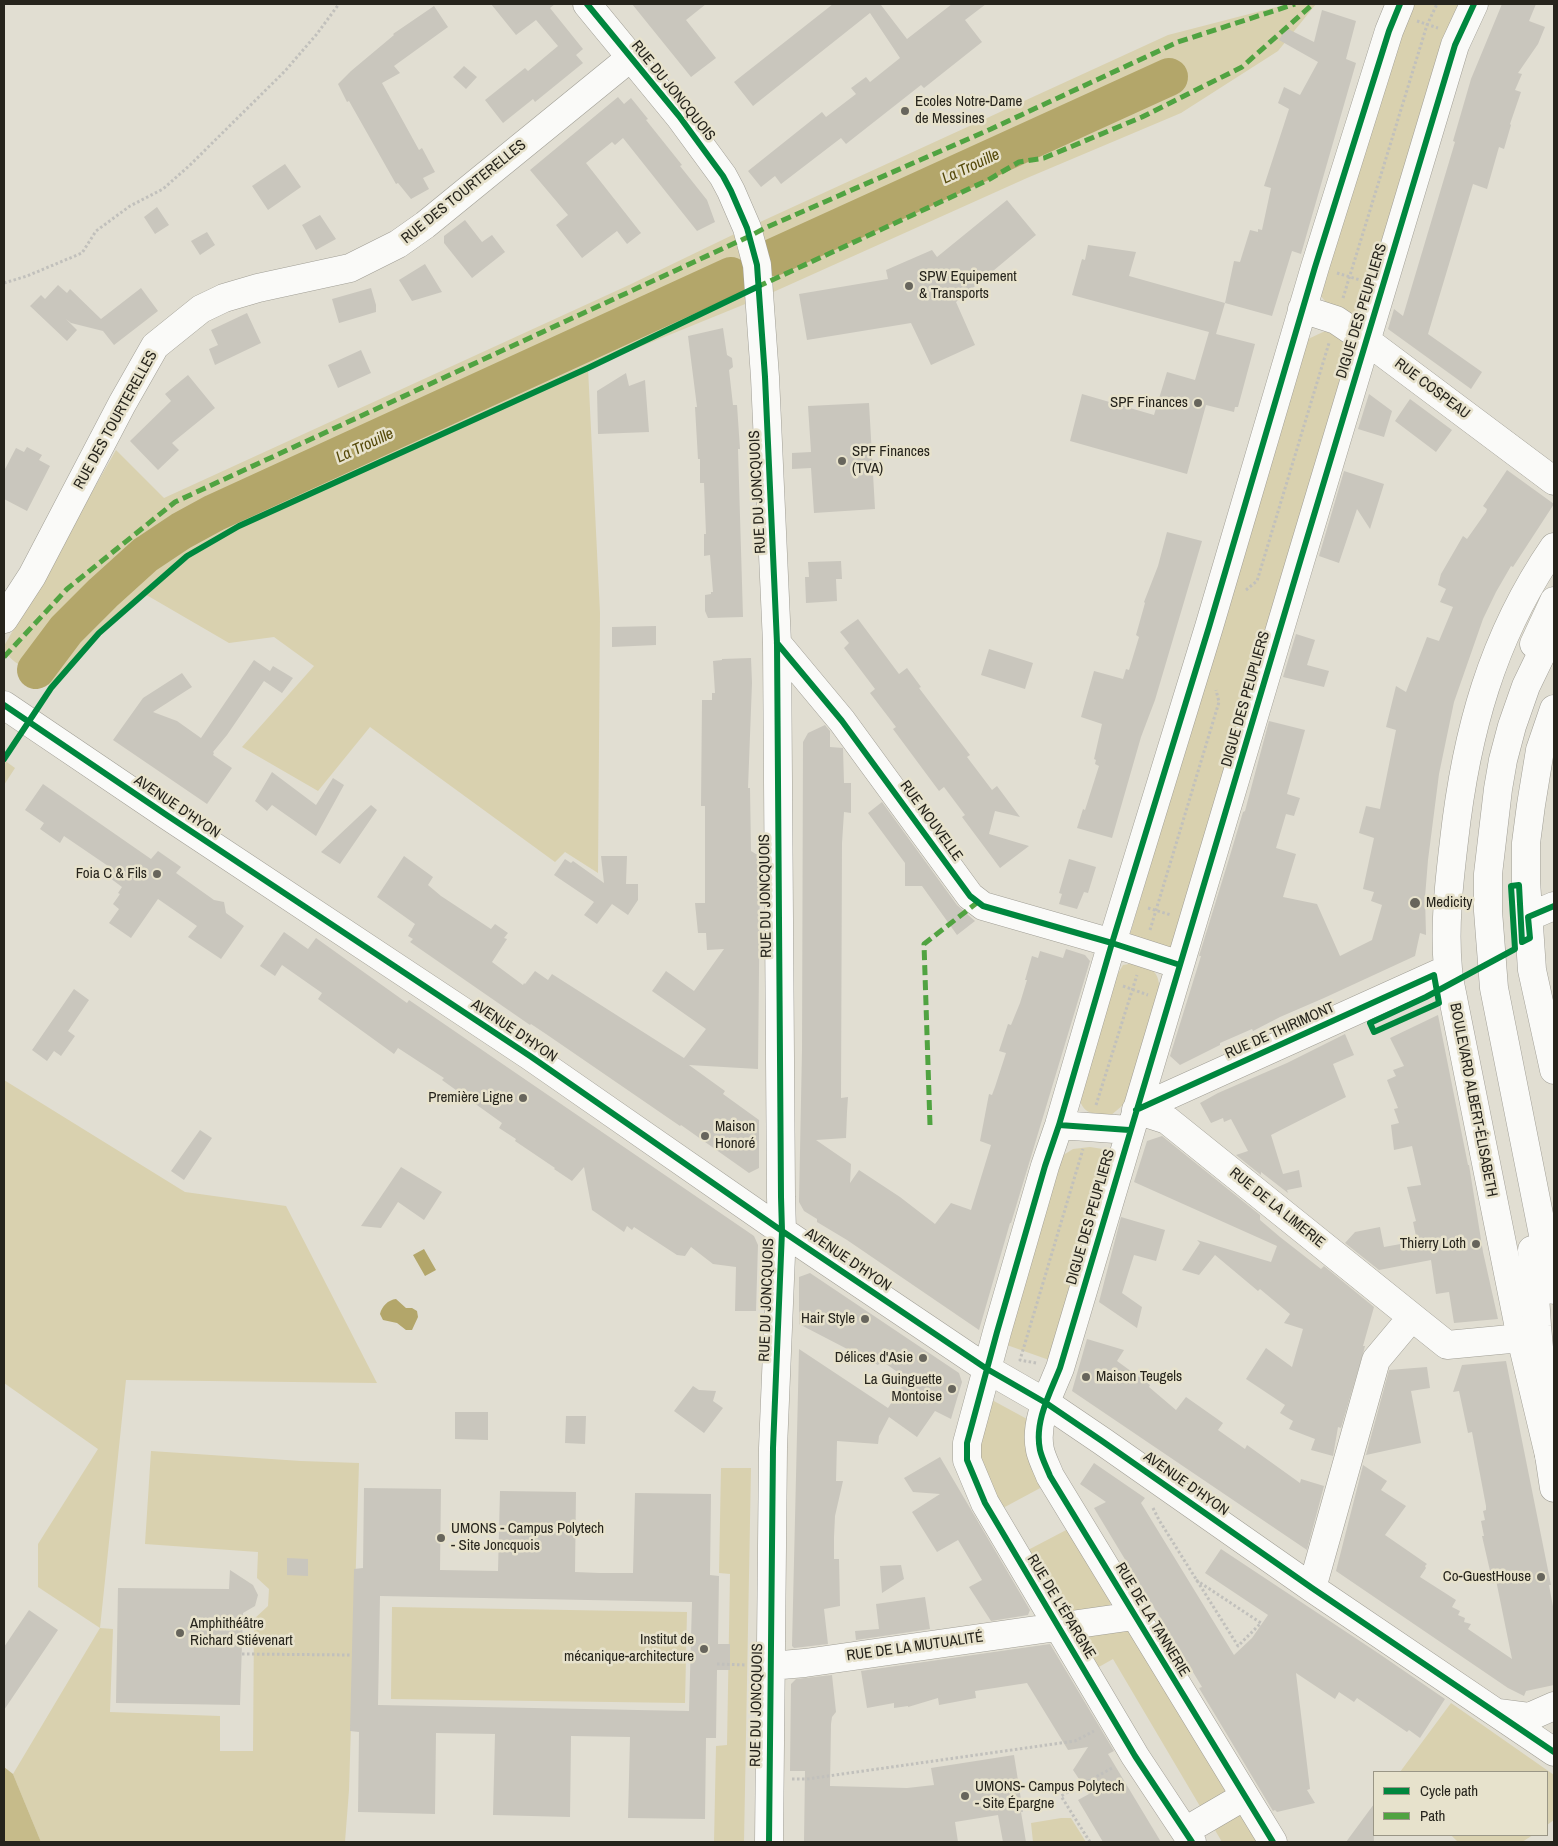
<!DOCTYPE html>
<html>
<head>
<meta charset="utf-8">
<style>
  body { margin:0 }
  #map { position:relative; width:1558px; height:1846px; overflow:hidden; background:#e1ded2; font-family:"Archivo Narrow",sans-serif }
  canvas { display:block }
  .frame { position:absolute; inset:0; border:5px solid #26241c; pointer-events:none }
  .legend { position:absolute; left:1373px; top:1771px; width:175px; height:65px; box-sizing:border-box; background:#e7e2cc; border:1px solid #9a9686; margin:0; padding:6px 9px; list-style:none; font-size:15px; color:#26241c }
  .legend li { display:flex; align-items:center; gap:10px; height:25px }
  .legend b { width:25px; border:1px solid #9a9686 }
</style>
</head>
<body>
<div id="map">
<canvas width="1558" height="1846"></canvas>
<div class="frame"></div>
<ul class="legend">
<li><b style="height:6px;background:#00873e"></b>Cycle path</li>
<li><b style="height:6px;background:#50a341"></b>Path</li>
</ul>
</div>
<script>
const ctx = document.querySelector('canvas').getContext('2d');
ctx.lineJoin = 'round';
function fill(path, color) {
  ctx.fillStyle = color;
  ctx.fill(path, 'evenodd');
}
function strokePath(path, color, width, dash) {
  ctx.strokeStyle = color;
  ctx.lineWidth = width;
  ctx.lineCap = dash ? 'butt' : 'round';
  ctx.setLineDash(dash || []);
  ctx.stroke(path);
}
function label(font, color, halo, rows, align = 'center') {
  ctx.font = font + ' "Archivo Narrow",sans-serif';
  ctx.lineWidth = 5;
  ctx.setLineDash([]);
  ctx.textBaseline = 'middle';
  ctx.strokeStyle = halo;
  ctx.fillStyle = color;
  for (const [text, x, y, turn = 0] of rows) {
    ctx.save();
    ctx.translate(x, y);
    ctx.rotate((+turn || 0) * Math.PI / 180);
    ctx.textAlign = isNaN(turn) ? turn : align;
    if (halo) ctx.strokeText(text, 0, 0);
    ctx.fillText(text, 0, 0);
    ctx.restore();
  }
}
fill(new Path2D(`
  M1288,4h28l-38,47 -97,62 -154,65 -267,120 -172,70 12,245 -2,260 -33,-21 -10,10 -185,-135 -52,64 -76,-44 72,-81 -40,-29 -45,6 -86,-50 -44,40 -48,55c-4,-4 -7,-9 -12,-12 -11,-7 -33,-15 -35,-30l112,-196 48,48 465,-213 118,-57 421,-193z
  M1409,4h55l-98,309 -12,7 -23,-11 -14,-18z
  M1333,329l14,17 1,15 -175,585 -11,5 -24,-9 -8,-8 176,-594 17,-8z
  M4,760l11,8 -11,17z
  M1141,962c17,10 18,14 19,34l-31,104 -19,16c-18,-3 -27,-1 -32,-21l35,-113 10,-17z
  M4,1080l181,112 101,14 91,177 -251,-3 -26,248 13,1 -3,83 110,4v35h33l1,-132 14,-13 1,-17 -12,-11 1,-26 -113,-8 6,-93 150,10 58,2 -10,327 -4,52h-304l-28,-68 87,-146 -62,-41v-43l60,-95 -94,-66z
  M1090,1147l13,2 9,15 -60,197 -48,-17 53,-185 16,-10z
  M992,1400l35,19v20l17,47 -41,22c-5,-9 -12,-18 -17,-27 -13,-26 -2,-55 6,-81z
  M721,1468h30l-7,374h-30l2,-96 11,-1 3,-171 -11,-1z
  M1070,1528l41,74 -1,4 -37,8 -10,-4 -35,-60z
  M392,1607l295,5 -2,91 -294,-4z
  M1127,1628l103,163 -29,17 -88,-149 -16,9 -13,-27v-6z
  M1451,1703l103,72v45l-7,5v-53h-147z
  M1243,1806l21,36h-42l-10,-17z
  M1061,1818h10l15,24h-53l-2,-19z
  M1451,1835h82l-11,7h-64z`), '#d9d1af');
fill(new Path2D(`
  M4,1767l9,7 28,68h-37z`), '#c6bb8a');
fill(new Path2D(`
  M424,1249l12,21 -11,6 -12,-21z
  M396,1299l10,9h6l5,3 1,6 -6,13h-6l-9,-7 -14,-3 -3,-6c2,-8 8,-14 16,-15z`), '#b3a66a');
strokePath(new Path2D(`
  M774,257l395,-180
  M36,670l30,-40 37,-37 42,-38 36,-24 33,-18 517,-237`), '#b3a66a', 38);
fill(new Path2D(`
  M491,4h64l-5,4 33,41 -7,6 7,8 -48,39 -2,-3 -30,24 -18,-23 40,-32 3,3 30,-25 -22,-26 -20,15z
  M632,4h74l-20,16 30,38 -25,19z
  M833,4h49l-1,1 26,34 45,-35h34l-21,16 17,22 -58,46 -3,-3 -75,59 -5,-6 -60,46 -6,-8 -14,11 -13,-16 74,-59 4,5 30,-23 -5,-6 15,-11 4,5 30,-24 -30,-45 -117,93 -19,-24z
  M1502,4h34l-7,17 16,6 -7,17 -20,29 4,1 -7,16 6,2 -11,32 1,1 -7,24 -5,-2 -12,42 -14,-5 -45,150 54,38 -11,17 -83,-60 6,-20 9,7 52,-174 -2,-1 18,-62z
  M434,6l14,21 -54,39 6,7 -18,10 37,67 3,-2 13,24 -12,6 6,11 -18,10 -13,-16 -2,1 -47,-83 -2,1 -9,-18 13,-13 43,-36 -1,-1z
  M1322,10l34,11 -10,38 10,4 -55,191 -9,-3 -20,65 -47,-13 9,-42 6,1 10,-32 8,2v-3l4,1 9,-42 -7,-2 25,-77 -11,-6 6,-16 16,8 18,-33 -39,-22 7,-12 28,14z
  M464,66l13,11 -11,12 -13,-12z
  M618,97l6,7 7,-6 17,21 -2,1 36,45 -2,1 27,34 8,22 -18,9 -74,-93 -8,7 -3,-3 -26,21 55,70 -14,11 -10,-13 -35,27 -26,-33 12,-10 -38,-45z
  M285,164l16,23 -33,23 -16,-24z
  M1007,200l29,35 -80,67 19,43 -44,20 -20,-42 -104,17 -8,-46 89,-15 -2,-9 46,-20 5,7z
  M157,207l12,18 -14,9 -11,-17z
  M320,215l16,24 -20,11 -14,-25z
  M465,220l17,22 10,-7 13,17 -33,26 -28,-35v-7z
  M207,232l8,13 -15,10 -9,-14z
  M1088,245l48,7 -7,24 96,27 -9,31 39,10 -17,63h-3l-1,5 -28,-7 -19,69 -117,-33 12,-47 72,21 13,-43 28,8 14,-48 -137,-37 10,-36 3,1z
  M425,264l17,28 -30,9 -13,-21z
  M58,285l9,8 3,-4 31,30 40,-31 17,23 -44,34 -11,-14 -32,-8 -5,-4 11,11 -10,11 -37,-35 11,-11 4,4z
  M371,288l5,17v7l-37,11 -7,-24z
  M247,313l14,30 -46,22 -6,-16 9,-4 -7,-15z
  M723,328l4,27 5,3 1,9 -4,3 4,35h4l3,44h-2l5,168 -35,1 -3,-7v-16l6,-1v-2h2l-3,-37 -6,1v-22h2l-2,-51h-4v-24h-2l-3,-52h2l-9,-71z
  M361,350l10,23 -33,15 -10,-23z
  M626,373l3,13 16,-6 4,52 -51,2 -1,-43z
  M188,375l27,33 -43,35 7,7 -21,20 -28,-29 41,-40 -6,-7z
  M1369,394l23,17 -8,26 -26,-8z
  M1410,399l42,31 -16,22 -41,-31z
  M869,403l6,106 -61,4 -3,-45 -19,1v-16l19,-1 -3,-46z
  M27,447l15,8 -3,5 11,6 -23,45 -23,-12v-28l12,-23 8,4z
  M1507,470l47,34 -41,63 -2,-1 -15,26 -13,27 -29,83 -15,72 -11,86 -3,37 1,38 -6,-2 -5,23 -91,42 -44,19 -27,14 -1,-2 -32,14v2l-40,20 -10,-9 31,-100h-2l29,-94 15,-50 2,-1 24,-90 36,9 -18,64 13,4 -6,18 -8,-2 -10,34 20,6 -13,43 34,7 23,52 32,-16 10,-35 -11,-4 3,-9 -11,-3 11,-51 -15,-5 7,-27 14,3 16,-79 -10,-3 10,-41 10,6 21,-55 12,4 14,-34 -13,-5 6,-13 -8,-4 3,-11 22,-38 4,3 19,-27 1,-3 -4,-3z
  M1344,471l40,13 -14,45 -13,-20 -18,54 -20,-7z
  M1167,532l35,9 -47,159 -14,37 -29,101 -35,-10 6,-19 2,1 14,-44 -4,-2 1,-4 -2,-1 8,-35 -21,-7 13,-46 29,8 3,-10 3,1 10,-33 -3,-2 9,-32 -1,-1 14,-36z
  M841,561l1,18h-6l1,22 -31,2 -1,-26h4l-1,-15z
  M858,619l41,55 8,-6 14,19 -2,1 51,67 -3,2 25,33 5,-4 23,31 -25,-6 -6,23 40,12 -29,22 -38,-51 3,-2 -21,-28 -5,4 -46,-62 3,-2 -26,-34 5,-4 -31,-41 5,-5 -9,-11z
  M656,626v19l-44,2v-20z
  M1296,634l19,6 -8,25 22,6 -5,16 -41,-10z
  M989,649l44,14 -8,26 -44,-14z
  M751,658l1,25 -4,105h2l1,63 8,5 1,13 -2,200 -69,-4 36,26 -2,3 36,26v48l-10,5 -68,-48 -1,1 -134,-92 -15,-10 -1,1 -120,-83 3,-3 -5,-3 7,-12 -38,-27 27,-41 29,21 -5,8 13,11 50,33 4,-5 13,9 -4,5 3,1 -15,23 31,23 1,-2 1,1 10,-13 13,9 4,-6 132,84 22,-29 -54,-38 14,-20 28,20 30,-42 -17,1 -1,-17h-8l-3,-30h10v-97h-4l1,-106h10v-7h3l-2,-32 9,-1v-1z
  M254,660l16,11 3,-5 20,12 -11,15 -18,-12 -37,54 -14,17 1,1 -1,2 19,13 -25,36 -94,-64 30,-42 39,-25 10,14 -39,25 24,9 24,17z
  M825,725l5,6v16l13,1 1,35h7v30l-7,-1 -2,31 -1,255 7,-1 -1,15 -1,26 -30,2 35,24 -1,19 9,-13 41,27 35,27 16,-21 20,7 20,-65 -11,-4 9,-47 3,1 3,-8 11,-34 -7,-2 9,-27 3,1 9,-22 7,-23h-2l7,-24 6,2 2,-7 23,7 3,-9 19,6 5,6 -79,262h-1l-31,107 -132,-90 -30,-18v-3l-13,-8 -5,-9 3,-152 1,-308 5,-9z
  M272,772l44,33 17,-27 11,7 -28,51 -44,-31 -5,6 -12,-10z
  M43,784l108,75 7,-8 23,16 -5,6 38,27 10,2 2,11 18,13 -23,33 -33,-22 9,-11 -39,-27 -27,39 -22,-15 10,-14 -6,-5 7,-10 -2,-1 4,-6 -16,-12 5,-7 -47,-32 -4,7 -20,-14 4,-6 -19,-13z
  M882,802l75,103 18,16 -18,14 -35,-49h-17v-23l-37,-50z
  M371,805l6,5 -37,54 -19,-12z
  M601,856h26l-1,28h12v16l-10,15 -16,-11 -15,20 -13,-9 10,-13 -40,-27 11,-16 6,4 2,-2 31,22z
  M1069,859l27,8 -8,26 -4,-1 -7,17 -18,-5 3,-10 -3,-1z
  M284,932l24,17 8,-11 91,65 2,-3 22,15 323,221 4,9 -2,66h-21l1,-44 -23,-3 -22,-17 -6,9 -8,-1 -43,-28 -2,3 -5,-4 -3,6 -32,-22 -8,-43 -12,14 -18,-12 1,-1 -40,-27 1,-2 -17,-11 3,-5 -60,-43 2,-2 -46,-30 -4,6 -76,-55 4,-6 -40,-28 -7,11 -15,-10z
  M74,989l15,11 -21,31 7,5 -14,20 -7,-5 -7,10 -15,-11z
  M1438,1015l30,150h1l14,87 15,67 -44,4 -5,-31 -13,2 -5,-34 -52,10 -34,-27 10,-11 25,-5 4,20 33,-6 -4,-19 3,-1 -9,-34 14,-2 -9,-39 -18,4 -3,-25 8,-2 -5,-14 4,-1 -11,-28 9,-4 -3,-6 11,-4 -14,-28z
  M1345,1034l9,21 -21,9 13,33 -75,38 12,39 16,-4 3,17 -15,3 1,3 -27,-21v3l-25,-20 12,-4 -17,-32 -7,3 -1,-4 -12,5 -11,-20 18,-10 69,-30z
  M200,1130l12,8 -28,42 -13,-9z
  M1162,1136l98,79v5l20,17 41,32 3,-3 50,41 -11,39h2l-1,4 -23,78 -3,-1 -5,29 -22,-6 4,-11 -26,-10 4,-8 -13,-8 5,-8 -39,-26 20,-31 26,19 11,-38 -19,-6 6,-9 -30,-25 -2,2 -43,-36 -16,20 -17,-5 18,-27 -3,-3 74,22 6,-16 -143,-64 13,-41z
  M401,1167l41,25 -18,28 -26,-18 -17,26 -20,-2z
  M1121,1217l44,13 -9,31 -22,-6 -12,38 20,14 -5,21 -38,-26z
  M810,1273l149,100 3,9 -11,37 -16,-8 -18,26 -28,-20 -10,19 -1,8 -41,-3 -1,40h7l-8,35 -1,21v22h5l1,47 -16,3 4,35 -34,4 -2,-2 7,-297 89,59 19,-29 -25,-18 -4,4 -79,-41v-47z
  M1087,1339l37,11 -7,11 33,24 -1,2 27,23 10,-13 37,26 -5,7 27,19 2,-4 53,38 1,-4 23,7 -17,64 -235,-159z
  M1506,1361l45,224h-2l5,27v73l-28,6 -2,5 -16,-8 -172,-117 27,-106 24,16 -6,9 25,16 -21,29 42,29 -2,2 1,2 -6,9 36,23 -4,7 8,4 -2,4 7,3 -1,4 7,2 -3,5 44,30 -16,-79 -3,4 -11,-48h2l-3,-15 4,-1 -2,-9 3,-1v-4l-14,-74 -4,1 -9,-42 -6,1 9,-27z
  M1427,1367l3,21 -19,3 10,52 -55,12 23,-85z
  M693,1386l6,4 17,1 -3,10 10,7 -19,25 -30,-22z
  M455,1412h33v28l-33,-1z
  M566,1416h20l-1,28 -20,-1z
  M940,1457l90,153 -2,5 -37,6 -22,-34 13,-7 -24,-40 -21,12 -25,-40 28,-18 -27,-2 -9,-14z
  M1094,1463l51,35 -4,5 93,152 18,-17 16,-23 -63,-42 16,-24 157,104 67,46 -25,39 -11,-8 -2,2 -50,-34 -3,4 -15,-10 -4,7 -39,-26 14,116 -3,1 8,13 -38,9 -2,-2 -2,1 -74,-123 3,-1 -108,-179 12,-6 -26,-18z
  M364,1488l77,1 -1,81 58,1 2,-80 76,1 -1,80 24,1h34l2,-80 76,1 -1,81 9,1 -1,68h12v26h-13l-1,68h-10l-1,81 -77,-1 2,-81 -59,-1 -1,81 -77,-2 2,-81 -59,-1 -1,81 -77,-2 1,-80 -9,-1 4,-162 9,-1zM380,1596l312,6 -3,109 -311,-6z
  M287,1558l21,1v17l-21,-1z
  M901,1565l3,14 -22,14 -2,-27z
  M230,1570l23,15 5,10 -3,11 -12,7 -3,92 -124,-2 2,-115 111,1z
  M925,1597l5,32 -74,11 -1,-9 24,-2 -3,-25z
  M29,1610l29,20 -54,80v-63z
  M1050,1644l64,107 -6,3 53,88h-58l-25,-42 11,-6 -16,-24 15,-23 -20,3 -41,-67 -52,8 1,7 -37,7 -1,-7 -30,9v-1l-14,2v-5l-27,5 -6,-37z
  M832,1675l4,37 -4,5 -1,7 -1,62 77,2 27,-3 -3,-17 83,-13 9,57h-2l5,30h-23l-5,-27 -43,7 3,20h-154l1,-71h-15l1,-87 5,-5z
  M1374,1804v38h-28z`), '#c9c6bd');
const minor = new Path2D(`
  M587,4l92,112 44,60 8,15 16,37 10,37 8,112 12,266 4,554 1,34 -9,217 -4,394
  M1302,309l34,11 31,21 187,140
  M1554,547c-62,90 -88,186 -100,294 -5,42 -10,86 -6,128 1,12 4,23 6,34l67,335 28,117 5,33
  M4,619l28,-43 90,-172 33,-58 46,-37 23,-11 34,-10 92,-20 48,-24 27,-19 205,-167
  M777,643l65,78 128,175 13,10 129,37 68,22
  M4,705l164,111 362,240 252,175 205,138 59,34 56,38 210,147 242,164
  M1554,709l-14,41 -9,55 -5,38v38l6,89 22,100
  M1528,917l26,-11
  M1136,1110l31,10 245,197 -36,43 -64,228
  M1136,1110l312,-141
  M1059,1125l70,5
  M1412,1317l35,28 74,-7
  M770,1666l35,-3 329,-47
  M1498,1713l31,4 25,-11
  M1185,1831l60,-35
  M1192,1842l-57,-86 -150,-253 -18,-43v-17l30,-111 48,-166 14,-41 53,-182 97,-316 106,-360 74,-236 11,-27
  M1273,1842l-223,-366c-3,-8 -8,-17 -10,-26 -6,-28 10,-57 20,-82 130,-442 263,-882 395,-1323l19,-41`);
const highway = new Path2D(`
  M1554,628l-28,58 -14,40 -9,34 -5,29 -10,85v37l6,77 60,302
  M1534,644l20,-43
  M1532,1250l5,76 12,129`);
strokePath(minor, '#a09e95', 29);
strokePath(highway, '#a09e95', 29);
strokePath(new Path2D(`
  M1417,21l21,7
  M1337,273l23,7
  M4,283l23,-7 55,-23 14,-22 34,-25 33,-17 27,-24 95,-94 31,-36 23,-31
  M1343,298l84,-273 10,-21
  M1246,590l11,-9 72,-238
  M1148,908l23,7
  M1150,930l69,-228 -3,-12
  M1123,986l25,9
  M1373,1030l1,2 58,-26
  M1096,1105l41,-130
  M1036,1363l-16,-3 63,-211
  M1153,1508l6,12 79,126 23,-23 -65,-43
  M242,1654l110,1
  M717,1664l30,1
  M792,1779h15l268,-38 19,-10
  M1090,1842l-29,-46 53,-29`), '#c1c0bc', 3, [2.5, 2.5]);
strokePath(minor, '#fafaf8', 28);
strokePath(highway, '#fafaf8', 28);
strokePath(new Path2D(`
  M757,287l231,-107 31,-18 25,-4 98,-41 100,-50 71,-63
  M4,657l63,-68 108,-87 575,-266 15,-8 226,-99 187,-87 117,-38
  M930,1125l-6,-181 54,-42`), '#50a341', 5, [10, 5]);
strokePath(new Path2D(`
  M587,4l92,112 44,60 8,15 16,37 10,37 8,112 12,266 4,554 1,34 -9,217 -4,394
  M777,643l65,78 128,175 13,10 129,37 68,22
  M4,705l164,111 362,240 252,175 205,138 59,34 56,38 210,147 242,164
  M4,759l47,-71 48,-55 88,-77 52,-30 349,-158 171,-82
  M1136,1110l298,-135 5,28 -65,29 -4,-9 56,-26 89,-48 -4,-63 8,-1 3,57 8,-4 -2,-21 26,-11
  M1059,1125l70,5
  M1192,1842l-57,-86 -150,-253 -18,-43v-17l30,-111 48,-166 14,-41 53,-182 97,-316 106,-360 74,-236 11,-27
  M1273,1842l-223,-366c-3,-8 -8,-17 -10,-26 -6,-28 10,-57 20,-82 130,-442 263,-882 395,-1323l19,-41`), '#00873e', 6);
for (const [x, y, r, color] of [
  [905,111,5,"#67655c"],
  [909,286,5,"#67655c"],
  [1198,403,5,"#67655c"],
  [842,461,5,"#67655c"],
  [157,874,5,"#67655c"],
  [1415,903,6,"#67655c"],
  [523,1098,5,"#67655c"],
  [705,1136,5,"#67655c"],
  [1476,1244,5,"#67655c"],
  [865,1319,5,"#67655c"],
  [923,1358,5,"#67655c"],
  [1086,1377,5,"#67655c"],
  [952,1389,5,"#67655c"],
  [441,1538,5,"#67655c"],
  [1541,1577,5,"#67655c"],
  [180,1633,5,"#67655c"],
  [704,1649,5,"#67655c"],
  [965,1796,5,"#67655c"]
]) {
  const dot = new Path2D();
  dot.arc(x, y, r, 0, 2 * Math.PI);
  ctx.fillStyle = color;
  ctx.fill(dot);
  strokePath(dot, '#e7e2cc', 2);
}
label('15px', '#26241c', '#e7e2cc', [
  ["RUE DU JONCQUOIS",673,91,51],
  ["RUE DES TOURTERELLES",464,192,-39],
  ["DIGUE DES PEUPLIERS",1362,311,-73],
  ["RUE COSPEAU",1432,389,37],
  ["RUE DES TOURTERELLES",116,420,-61],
  ["RUE DU JONCQUOIS",758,492,-93],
  ["DIGUE DES PEUPLIERS",1246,699,-74],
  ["AVENUE D'HYON",177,807,34],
  ["RUE NOUVELLE",931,821,54],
  ["RUE DU JONCQUOIS",766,896,-91],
  ["AVENUE D'HYON",514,1031,34],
  ["RUE DE THIRIMONT",1280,1031,-24],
  ["BOULEVARD ALBERT-ÉLISABETH",1473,1100,79],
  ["RUE DE LA LIMERIE",1277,1208,39],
  ["DIGUE DES PEUPLIERS",1091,1217,-74],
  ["AVENUE D'HYON",848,1260,34],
  ["RUE DU JONCQUOIS",767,1300,-88],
  ["AVENUE D'HYON",1186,1484,35],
  ["RUE DE L'ÉPARGNE",1061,1607,59],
  ["RUE DE LA TANNERIE",1152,1620,59],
  ["RUE DE LA MUTUALITÉ",915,1647,-8],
  ["RUE DU JONCQUOIS",757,1705,-89]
]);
label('15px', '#26241c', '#e7e2cc', [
  ["Ecoles Notre-Dame",915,102],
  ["de Messines",915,119],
  ["SPW Equipement",919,277],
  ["& Transports",919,294],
  ["SPF Finances",1188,403,"right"],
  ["SPF Finances",852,452],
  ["(TVA)",852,469],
  ["Foia C & Fils",147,874,"right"],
  ["Medicity",1426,903],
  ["Première Ligne",513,1098,"right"],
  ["Maison",715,1127],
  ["Honoré",715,1144],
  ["Thierry Loth",1466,1244,"right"],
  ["Hair Style",855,1319,"right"],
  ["Délices d'Asie",913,1358,"right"],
  ["Maison Teugels",1096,1377],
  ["La Guinguette",942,1380,"right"],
  ["Montoise",942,1397,"right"],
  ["UMONS - Campus Polytech",451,1529],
  ["- Site Joncquois",451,1546],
  ["Co-GuestHouse",1531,1577,"right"],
  ["Amphithéâtre",190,1624],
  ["Richard Stiévenart",190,1641],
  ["Institut de",694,1640,"right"],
  ["mécanique-architecture",694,1657,"right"],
  ["UMONS- Campus Polytech",975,1787],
  ["- Site Épargne",975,1804]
], 'left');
label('italic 16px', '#554909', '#e7e2cc', [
  ["La Trouille",971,167,-25],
  ["La Trouille",365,446,-25]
]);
</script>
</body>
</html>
